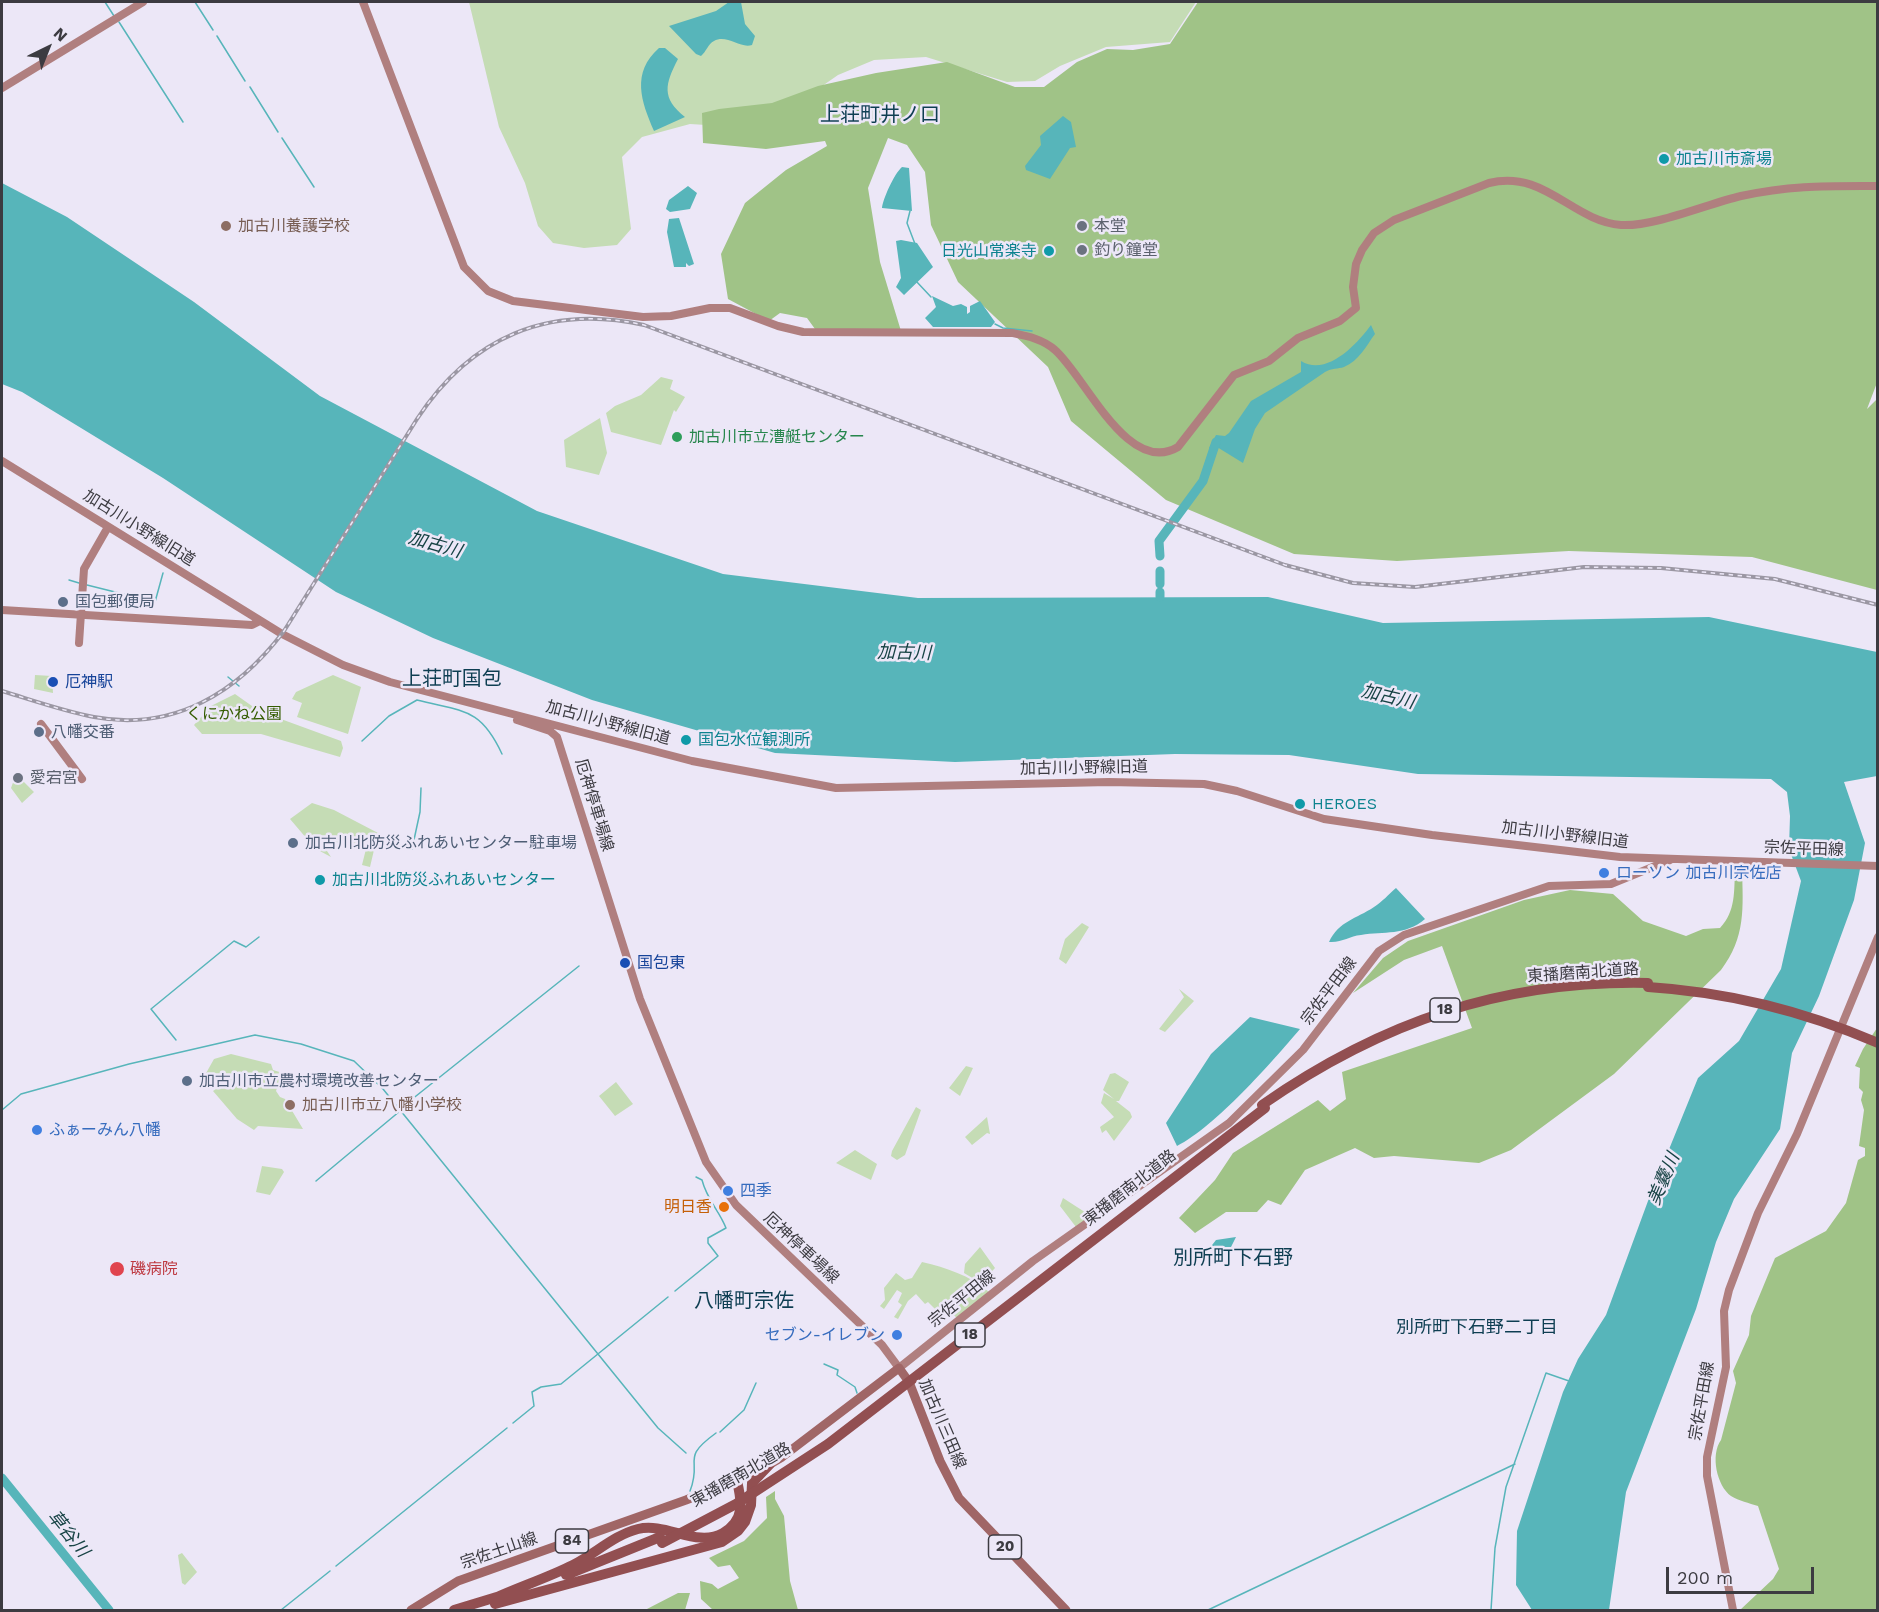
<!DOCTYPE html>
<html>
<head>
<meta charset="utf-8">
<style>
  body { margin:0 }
  #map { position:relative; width:1879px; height:1612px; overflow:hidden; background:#ece7f7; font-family:"Work Sans",sans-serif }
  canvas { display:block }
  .frame { position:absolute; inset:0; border:3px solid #3c3b41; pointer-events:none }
  .north { position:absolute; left:18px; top:18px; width:60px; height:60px; -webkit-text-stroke:4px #ece7f7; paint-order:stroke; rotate:43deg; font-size:16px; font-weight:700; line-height:24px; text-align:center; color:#3c3b41 }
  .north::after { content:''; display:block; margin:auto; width:21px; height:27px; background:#3c3b41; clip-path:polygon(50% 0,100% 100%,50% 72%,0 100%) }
  .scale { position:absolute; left:1666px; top:1567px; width:148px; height:27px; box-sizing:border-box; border:3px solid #3c3b41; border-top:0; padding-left:8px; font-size:18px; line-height:21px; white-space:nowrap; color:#3c3b41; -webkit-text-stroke:4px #ece7f7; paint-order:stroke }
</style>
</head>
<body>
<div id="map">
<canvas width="1879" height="1612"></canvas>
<div class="frame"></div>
<div class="north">N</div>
<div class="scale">200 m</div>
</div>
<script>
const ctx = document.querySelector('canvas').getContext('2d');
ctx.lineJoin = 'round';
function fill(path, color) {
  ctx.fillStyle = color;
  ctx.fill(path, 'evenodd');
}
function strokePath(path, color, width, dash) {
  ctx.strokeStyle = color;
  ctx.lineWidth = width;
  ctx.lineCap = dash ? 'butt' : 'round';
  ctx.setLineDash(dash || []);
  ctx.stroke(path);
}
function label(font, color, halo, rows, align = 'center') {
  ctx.font = font + ' "Work Sans","Noto Sans JP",sans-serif';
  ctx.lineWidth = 5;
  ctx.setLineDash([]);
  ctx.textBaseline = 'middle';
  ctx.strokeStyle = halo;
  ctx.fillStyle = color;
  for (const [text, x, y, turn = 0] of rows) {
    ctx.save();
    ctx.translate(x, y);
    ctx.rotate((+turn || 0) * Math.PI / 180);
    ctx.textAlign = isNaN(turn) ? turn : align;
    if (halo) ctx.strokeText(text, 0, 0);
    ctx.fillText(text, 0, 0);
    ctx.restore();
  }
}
fill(new Path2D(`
  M469,2h727l-26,40 -64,5 -46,19 -25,15 -28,1 -81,-25 -52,3 -36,15 -33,23 -83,28 -32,-2 -48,13 -20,20 9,72 -14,16 -33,3 -31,-5 -15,-17 -13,-43 -26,-56z
  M661,377l12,3 -3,9 15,8 -9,15 -2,-2 -13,35 -50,-13 -5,-19 9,-7 26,-11z
  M600,418l7,35 -8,22 -33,-8 -2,-27z
  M35,675l17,1 1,17 -19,-4z
  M333,675l28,12 -13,47 -51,-17 5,-14 -10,-4 4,-7z
  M235,694l24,17 82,30 2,7 -3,9 -79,-23h-59l-8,-9 17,-19z
  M15,777l2,3 3,-2 14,14 -12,11 -11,-15z
  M312,803l22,7 44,23 -8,34 -8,-2 4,-16 -24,-11 -3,6 -10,-4 -4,8 6,9 -13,-7 3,-4 -5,-3 -3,3 -23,-27z
  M1082,923l7,4 -23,37 -7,-5 6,-20z
  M1179,989l15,12 -29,31 -6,-3 25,-32z
  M231,1054l40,10 2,6 16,5 -9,4 -4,12 4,6 5,2 18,30 -45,-3 -4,4 -17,-11 -24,-28 3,-2 -11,-14 9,-16z
  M966,1066l7,2 -13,28 -11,-8z
  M1115,1073l14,9 -10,19h-3l14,11 2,5 -18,24 -8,-11 -4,3 -2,-6 14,-10 -13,-14 3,-10 10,6 -11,-9 7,-16z
  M616,1082l17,22 -18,12 -16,-20z
  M916,1107l5,3 -16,45 -8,5 -6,-4 1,-5z
  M987,1117l3,17 -3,-1 -15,12 -7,-8z
  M855,1150l22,14 -6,16 -35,-17z
  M262,1166l20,3 2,3 -14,23 -14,-3z
  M1063,1198l28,18 -15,11 -16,-21z
  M980,1247l15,21 -14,15 -17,-10 1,-9z
  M922,1262c25,6 47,13 67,30l-32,26 -10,-9 -2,1 3,6 -4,2 -16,-16 -3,2 -9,-10 -8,7 -10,18 -4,-2 8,-12 -4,-3 4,-9 -5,-3 -13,19 -4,-3 5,-6 -1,-12 12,-15 9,7 7,-2z
  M182,1553l15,19 -12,13 -3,-2 -4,-28z`), '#c5dcb5');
fill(new Path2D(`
  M1198,2h679l1,378 -11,29 10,-10v191l-125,-33 -183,-6 -172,10 -103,-7 -128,-54 -95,-79 -23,-54 -90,-85 -27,-57 -6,-53 -18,-27 -19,-7 -20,50 12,74 21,69 -86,-2 -8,-11 -27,-5 -11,8 -41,-22 -7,-45 24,-51 41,-33 41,-24 -2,-5 -59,8 -63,-6 -1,-30 17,-4 53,-6 46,-17 58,-13 71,-11 68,25h29l33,-25 30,-13 26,1 37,-6z
  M1735,869h7c1,39 4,68 -21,101l-107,104 -103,76 -32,13 -85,-7 -20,2 -19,-10 -50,22 -24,35 -13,-5 -11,12h-31l-31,21 -16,-15 36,-38 18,-27 85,-53 12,11 16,-12 -4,-27 130,-44 -30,-82 -38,14 -51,33 30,-35 25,-17 116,-41 46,-10 43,4 30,27 43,15 17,-7 17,-1c16,-17 14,-37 15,-59z
  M1877,1028v582h-137l33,-31 6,-10 -21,-63c-9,-3 -19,-5 -27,-10 -14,-10 -21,-41 -10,-56l15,-57 -3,-12 16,-36 2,-19 24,-58 51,-27 20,-28 12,-43 7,-4v-8l-6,-2 5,-36 -3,-10 2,-8 -4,-4 1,-20 -5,-2 8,-17z
  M775,1491v8l9,17 6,65 8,29h-85l-12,-11 -1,-18 12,3 6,5 21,-11 -9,-13 -12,2 -9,-9 35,-17 23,-23 -1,-21z
  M678,1593h12l-5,17h-40z`), '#a0c387');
fill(new Path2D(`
  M729,2h12l4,22 10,12 -3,9c-12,4 -25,-11 -38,-4 -6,3 -8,11 -13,15l-5,-2 -27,-28 47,-15z
  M659,48h6l13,11c-13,25 -17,39 7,58l-31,14c-13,-30 -23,-58 5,-83z
  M1063,116l8,6 5,25 -6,1 -20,31 -24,-9 -1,-4 16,-21 -1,-9z
  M902,167l7,1 3,43 -30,-3c1,-9 12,-34 20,-41z
  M2,183l65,34 127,85 126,94 217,115 186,63 195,24 350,-1 115,26 326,-6 168,35v124l-33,6 21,61 -11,57 -35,96 -27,57 -12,76 -46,70 -18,43 -20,67 -70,183 -17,118h-77l-16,-25 1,-54 46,-139 15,-33 28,-44 42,-114 50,-123 41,-37 42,-72 20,-88 -12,-32 1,-33 -3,-24 -16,-13 -353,-5 -129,-19 -114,-1 -220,8 -180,-9 -183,-53 -159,-62 -97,-46 -173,-114 -141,-86 -20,-8z
  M688,186l9,7 -7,16 -20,3 -4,-3 3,-9z
  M679,218l15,46 -5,2 -3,-3v4h-12l-7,-35 2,-13z
  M901,240l16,3 16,24 -29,28 -8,-8 5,-9 -5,-37z
  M932,296l21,10 8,-2 6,3v7l3,-2v-6l10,-5 15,21 -4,5h-58l-8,-9 11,-11z
  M1371,325l4,9c-9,12 -16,27 -31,33 -6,2 -12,1 -19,5l-60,41 -10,16 -12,34 -26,-16 -3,3 -5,-2 7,-13 9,1 4,-3 22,-32 50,-29v-11c26,16 56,-17 70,-36z
  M1396,888l29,31c-20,17 -41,12 -64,16 -12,1 -19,8 -32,7 10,-21 27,-23 45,-35 8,-5 15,-13 22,-19z
  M1250,1017l50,12c-28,33 -85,98 -123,117l-11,-23 45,-69z
  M1236,1237l-5,10 -13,4 -9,-2 7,-9z`), '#57b5ba');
strokePath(new Path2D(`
  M105,2l9,14
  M195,2l18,28
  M119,22l64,100
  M217,36l28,45
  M250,87l28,45
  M282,138l32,49
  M910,211l-3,12 8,21
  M916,281l15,16
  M995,324l8,4 29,3
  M69,580l10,3
  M87,585l68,17 8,-29
  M228,677l11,9
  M362,741l27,-25 28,-16c46,12 63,7 85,54
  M412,849l8,-37 1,-24
  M176,1040l-25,-31 83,-68 12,6 13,-10
  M401,1108l178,-142
  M2,1110l19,-16 108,-30 126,-29 46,9 53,17 29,28 275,339 28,25
  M316,1181l84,-70
  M675,1291l43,-35 -10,-13v-5l18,-10c-7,-18 -19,-28 -24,-48l-6,-3
  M824,1364l14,6 -1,5 18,12 2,6
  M513,1423l21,-17 -2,-14 9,-5 20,-3 107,-87
  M720,1432l24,-22 12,-27
  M690,1491c13,-33 -11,-31 26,-58
  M336,1566l171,-138
  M281,1610l49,-39
  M1208,1610l307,-146
  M1491,1610l4,-62 11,-61 40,-114 23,8`), '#57b5ba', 1.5);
strokePath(new Path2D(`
  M1160,556l-1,-15 44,-60 13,-39
  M1160,571v13
  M1160,592v5
  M2,1478l107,132`), '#57b5ba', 9);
strokePath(new Path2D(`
  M363,2l101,265 24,24 25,10 130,16 28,-1 39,-8h20l48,18 25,6 209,1c15,3 31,6 43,17 30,26 73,127 123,97l56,-72 35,-14 29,-23 42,-17 16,-13 -3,-21 3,-23 6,-14 12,-17 20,-13 95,-37c55,-14 83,38 132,42 33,2 86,-21 120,-29 50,-11 86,-10 137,-10
  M2,88l141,-86
  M2,461l280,173 61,31 47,17 302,79 144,27 273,-6 95,2 33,7 87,28 108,16 188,22 258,9
  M2,610l250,15 8,-4
  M79,643l5,-74 24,-42
  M517,720l33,11 7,6 83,262 66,163 30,43 146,140 17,23 134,-107 196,-138 74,-73 76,-99 25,-16 145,-49 62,-2 59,-24
  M41,724l41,55
  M1733,1610l-26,-134v-19l19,-90 -2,-56 5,-21 29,-77 39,-79 81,-197`), '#b07f7f', 8);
strokePath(new Path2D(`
  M411,1610l47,-29 228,-81 72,-29 24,-14 117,-89 10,14 31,79 19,37 107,112`), '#a06666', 9);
strokePath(new Path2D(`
  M1262,1105c119,-83 241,-125 386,-122
  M566,1575l94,-38
  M493,1599c26,-12 54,-21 80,-34 22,-11 41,-30 65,-36 28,-7 59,19 85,4 22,-13 19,-31 14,-52
  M495,1604l227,-62 16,-11 7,-9 6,-17 1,-22 18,-19
  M454,1610l46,-14`), '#924f51', 10);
const rail = new Path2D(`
  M2,691c30,9 61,20 92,26 80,15 144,-25 190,-86l133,-212c54,-82 131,-115 227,-94l641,240 68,18 62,4 169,-20 77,1 114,11 103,26`);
strokePath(rail, '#9b97a3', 4);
strokePath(rail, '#ece7f7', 1.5, [4.5]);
strokePath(new Path2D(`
  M1648,987c81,5 156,24 230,56
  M662,1543l74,-39 92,-60 437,-336`), '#924f51', 10);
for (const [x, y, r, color] of [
  [1664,159,6,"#0f9aa8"],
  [226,226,6,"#8d6e63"],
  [1082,226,6,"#6b7280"],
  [1082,250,6,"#6b7280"],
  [1049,251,6,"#0f9aa8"],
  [677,437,6,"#2e9e5b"],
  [63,602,6,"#5c6f8a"],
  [53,682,6,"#1a4fb4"],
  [39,732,6,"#5c6f8a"],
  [686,740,6,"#0f9aa8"],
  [18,778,6,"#6b7280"],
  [1300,804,6,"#0f9aa8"],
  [293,843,6,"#5c6f8a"],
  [1604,873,6,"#3f7fe0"],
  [320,880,6,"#0f9aa8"],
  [625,963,6,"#1a4fb4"],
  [187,1081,6,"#5c6f8a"],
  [290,1105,6,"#8d6e63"],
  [37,1130,6,"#3f7fe0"],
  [728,1191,6,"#3f7fe0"],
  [724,1207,6,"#e8710a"],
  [117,1269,8,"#e0444e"],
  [897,1335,6,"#3f7fe0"]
]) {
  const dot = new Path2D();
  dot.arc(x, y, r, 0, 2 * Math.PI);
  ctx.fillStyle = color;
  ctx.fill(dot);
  strokePath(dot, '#ece7f7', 2);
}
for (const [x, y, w] of [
  [1445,1010,30],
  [970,1335,30],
  [572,1541,33],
  [1005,1547,33]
]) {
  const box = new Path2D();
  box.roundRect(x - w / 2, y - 12, w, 24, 4.5);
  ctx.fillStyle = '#ece7f7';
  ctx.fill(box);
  strokePath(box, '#3c3b41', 1.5);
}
label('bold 15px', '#3c3b41', null, [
  ["18",1445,1010],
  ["18",970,1335],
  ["84",572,1541],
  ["20",1005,1547]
]);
label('16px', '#0d838f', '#ece7f7', [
  ["加古川市斎場",1676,159],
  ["日光山常楽寺",1037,251,"right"],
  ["国包水位観測所",698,740],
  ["HEROES",1312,804],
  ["加古川北防災ふれあいセンター",332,880]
], 'left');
label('16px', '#785e54', '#ece7f7', [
  ["加古川養護学校",238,226],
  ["加古川市立八幡小学校",302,1105]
], 'left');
label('16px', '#5b616d', '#ece7f7', [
  ["本堂",1094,226],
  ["釣り鐘堂",1094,250],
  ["愛宕宮",30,778]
], 'left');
label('16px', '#27864d', '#ece7f7', [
  ["加古川市立漕艇センター",689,437]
], 'left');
label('16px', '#3c3b41', '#ece7f7', [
  ["加古川小野線旧道",139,528,32],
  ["加古川小野線旧道",608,723,15],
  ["加古川小野線旧道",1084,768,-1],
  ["厄神停車場線",594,805,73],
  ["加古川小野線旧道",1565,835,7],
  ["宗佐平田線",1804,849,2],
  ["東播磨南北道路",1583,973,-4],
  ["宗佐平田線",1329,991,-53],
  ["東播磨南北道路",1130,1188,-38],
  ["厄神停車場線",801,1248,43],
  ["宗佐平田線",962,1299,-39],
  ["宗佐平田線",1702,1401,-80],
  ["加古川三田線",942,1424,67],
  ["東播磨南北道路",741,1475,-30],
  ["宗佐土山線",499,1551,-19]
]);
label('16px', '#4e5e75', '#ece7f7', [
  ["国包郵便局",75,602],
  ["八幡交番",51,732],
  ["加古川北防災ふれあいセンター駐車場",305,843],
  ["加古川市立農村環境改善センター",199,1081]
], 'left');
label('16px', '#164399', '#ece7f7', [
  ["厄神駅",65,682],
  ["国包東",637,963]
], 'left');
label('16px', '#345c01', '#ece7f7', [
  ["くにかね公園",234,714]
]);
label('16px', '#366cbe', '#ece7f7', [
  ["ローソン 加古川宗佐店",1616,873],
  ["ふぁーみん八幡",49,1130],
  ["四季",740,1191],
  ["セブン-イレブン",885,1335,"right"]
], 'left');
label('16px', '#c56008', '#ece7f7', [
  ["明日香",712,1207]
], 'right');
label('16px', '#be3a42', '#ece7f7', [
  ["磯病院",130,1269]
], 'left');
label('italic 18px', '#174345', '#ece7f7', [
  ["加古川",435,545,16],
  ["加古川",904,653,1],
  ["加古川",1388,697,13],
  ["美嚢川",1664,1179,-67],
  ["草谷川",68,1534,51]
]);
label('18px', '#0e3e52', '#ece7f7', [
  ["別所町下石野二丁目",1477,1328]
]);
label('20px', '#0e3e52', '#ece7f7', [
  ["上荘町井ノ口",880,115],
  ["上荘町国包",452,679],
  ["別所町下石野",1233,1258],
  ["八幡町宗佐",744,1301]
]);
</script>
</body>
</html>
